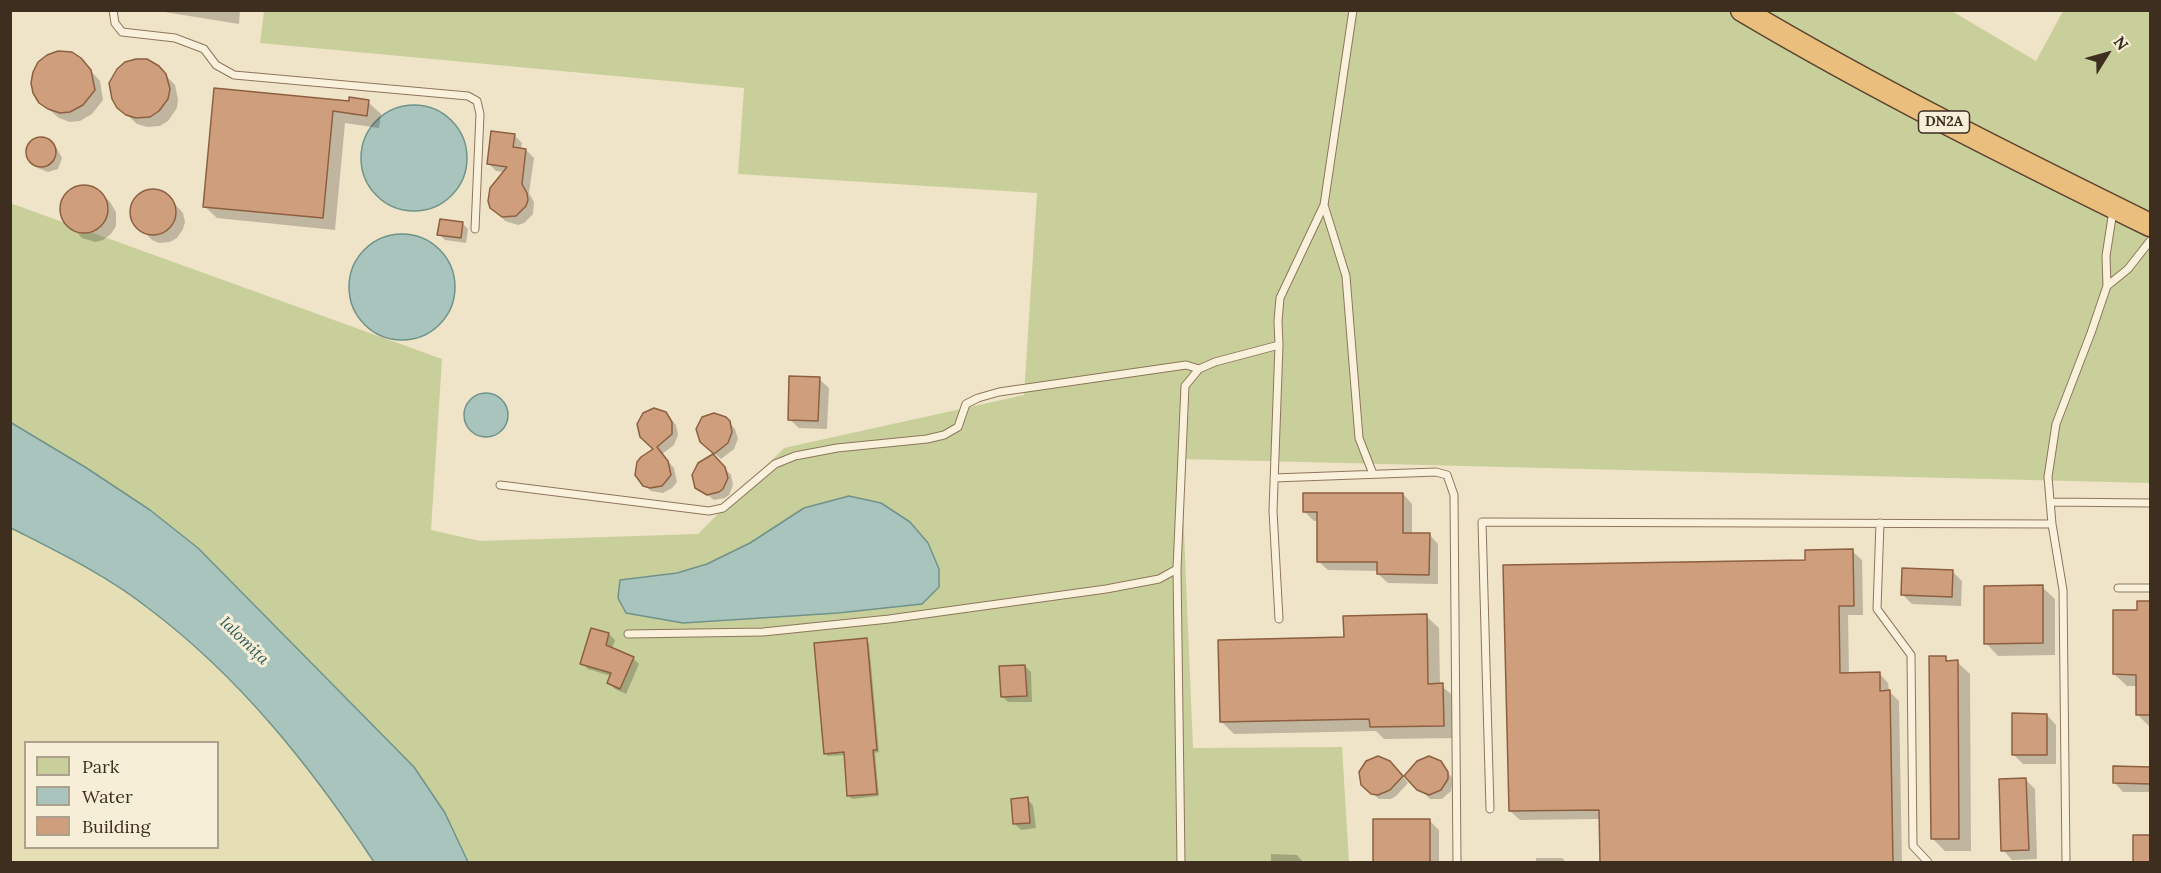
<!DOCTYPE html>
<html>
<head>
<meta charset="utf-8">
<style>
  body { margin:0 }
  #map { position:relative; width:2161px; height:873px; overflow:hidden; background:#f0e4c8; font-family:Lora,serif }
  canvas { display:block }
  .frame { position:absolute; inset:0; border:12px solid #3d2e20; pointer-events:none }
  .legend { position:absolute; left:24px; top:741px; width:195px; height:108px; box-sizing:border-box; background:#f7eed8; border:2px solid #ada18e; margin:0; padding:8px 10px; list-style:none; font-size:18px; color:#3d2e20 }
  .legend li { display:flex; align-items:center; gap:12px; height:30px }
  .legend b { width:30px; border:2px solid #ada18e }
  .north { position:absolute; left:2077px; top:24px; width:60px; height:60px; -webkit-text-stroke:4px #f7eed8; paint-order:stroke; rotate:53deg; font-size:16px; font-weight:700; line-height:24px; text-align:center; color:#3d2e20 }
  .north::after { content:''; display:block; margin:auto; width:21px; height:27px; background:#3d2e20; clip-path:polygon(50% 0,100% 100%,50% 72%,0 100%) }
</style>
</head>
<body>
<div id="map">
<canvas width="2161" height="873"></canvas>
<div class="frame"></div>
<ul class="legend">
<li><b style="height:16px;background:#c9cf9b"></b>Park</li>
<li><b style="height:16px;background:#a9c4bc"></b>Water</li>
<li><b style="height:16px;background:#cf9f7d"></b>Building</li>
</ul>
<div class="north">N</div>
</div>
<script>
const ctx = document.querySelector('canvas').getContext('2d');
ctx.lineJoin = 'round';
function fill(path, color) {
  ctx.fillStyle = color;
  ctx.fill(path, 'evenodd');
}
function strokePath(path, color, width, dash) {
  ctx.strokeStyle = color;
  ctx.lineWidth = width;
  ctx.lineCap = dash ? 'butt' : 'round';
  ctx.setLineDash(dash || []);
  ctx.stroke(path);
}
function label(font, color, halo, rows, align = 'center') {
  ctx.font = font + ' Lora,serif';
  ctx.lineWidth = 6;
  ctx.setLineDash([]);
  ctx.textBaseline = 'middle';
  ctx.strokeStyle = halo;
  ctx.fillStyle = color;
  for (const [text, x, y, turn = 0] of rows) {
    ctx.save();
    ctx.translate(x, y);
    ctx.rotate((+turn || 0) * Math.PI / 180);
    ctx.textAlign = isNaN(turn) ? turn : align;
    if (halo) ctx.strokeText(text, 0, 0);
    ctx.fillText(text, 0, 0);
    ctx.restore();
  }
}
fill(new Path2D(`
  M10,528l71,35 67,45 52,43 51,51 51,58 72,102h-363zM26,742h192v106h-192z`), '#e6deb5');
fill(new Path2D(`
  M1950,10l86,51 27,-50h87v472l-969,-24 12,289 149,-1 7,115h-881l-23,-49 -247,-265 -48,-38 -65,-43 -74,-45 -1,-219 432,156 -11,171 49,11 218,-7 86,-86 240,-53 13,-202 -299,-19 6,-86 -484,-45 4,-32z`), '#c9cf9b');
const water = new Path2D(`
  M361 158a53 53 0 1 1 106 0a53 53 0 1 1-106 0Z
  M349 287a53 53 0 1 1 106 0a53 53 0 1 1-106 0Z
  M464 415a22 22 0 1 1 44 0a22 22 0 1 1-44 0Z
  M10,422l75,45 65,43 48,38 216,219 31,46 23,49h-94c-62,-94 -135,-186 -226,-254 -42,-33 -90,-56 -137,-80z
  M849,496l32,7 29,19 18,21 11,26v18l-17,17 -84,9 -155,10 -57,-10 -8,-15 2,-18 57,-7 30,-9 43,-21 54,-35z`);
fill(water, '#a9c4bc');
strokePath(water, '#6f938a', 1.5);
fill(new Path2D(`
  M152,10h88l-1,14z
  M80,59l20,22 3,19 -11,14 -12,7 -10,1 -11,-4 -19,-16z
  M158,67l17,18 3,14 -1,9 -9,13 -8,5 -13,1 -10,-3 -19,-17z
  M215,89l135,14 18,-1 13,12 -2,14 -34,-5 -10,107 -118,-12 -13,-12z
  M514,135l8,8 -1,6 5,1 8,8 -5,35 5,9 -1,12 -9,9 -6,2 -13,-4 -8,-9 7,-40 -8,-1 -8,-8z
  M39,138l11,3 6,6 6,11 -4,11 -10,3 -10,-4 -6,-6 -4,-9 3,-9z
  M78,187l15,1 7,4 10,10 6,10v14l-5,8 -8,6 -8,2 -13,-4 -20,-22 -1,-7 5,-14z
  M155,190l13,6 15,17 2,9 -2,7 -6,9 -7,4 -11,1 -7,-3 -18,-18 -4,-12 5,-11 5,-5z
  M462,223l6,6 -2,14 -21,-3 -6,-6z
  M819,379l10,9 -2,41 -28,-1 -10,-9z
  M665,413l11,12 2,10 -4,10 -12,9 12,14 3,14 -5,6 -9,5 -12,-2 -6,-6z
  M725,418l10,11 3,10 -4,10 -13,10 -13,-11z
  M719,462l12,13 2,10 -4,10 -4,3 -11,2 -17,-13z
  M1403,494l9,10v30h17l9,10v40l-50,-1 -10,-9v-3l-50,-1 -10,-9v-40h-4l-9,-9z
  M1852,551l10,9 1,55h-15l1,59 30,-1 9,10 1,8 10,10 3,161h-301l-1,-43 -80,1 -10,-9 297,-250z
  M1952,571l10,10 -1,25 -49,-2 -10,-10z
  M2042,587l13,12v56l-57,1 -12,-13z
  M2150,602v125l-12,-12v-29h-11l-13,-12 24,-62z
  M1426,616l13,12 1,57 15,12 1,41 -72,1 -8,-8 -142,3 -12,-12 123,-83z
  M609,634l6,6 -3,9 21,9 6,6 -13,30 -11,-5 -6,-6 2,-7 -23,-7 -6,-6z
  M866,640l3,3 10,109 -4,1 4,43 -27,3 -3,-3 -4,-41 -17,1 -3,-3z
  M1945,658l5,4h7l13,12 1,177h-26l-13,-13z
  M1025,666l6,6 1,30h-24l-6,-6z
  M2047,715l9,10v39h-33l-10,-10z
  M1440,762l13,17 -2,12 -9,8h-12l-24,-23z
  M1396,769l12,14 -12,13 -5,3h-12l-12,-10z
  M2150,769v23h-27l-9,-10z
  M2026,780l9,9 2,70 -25,1 -9,-10z
  M1027,799l6,6 3,23 -15,2 -6,-6z
  M1374,821h56l9,9v32h-64z
  M1271,854l26,1 6,7h-32z
  M1536,858h26l4,4h10h-56h16z`), '#0003');
const building = new Path2D(`
  M58,51l14,1 9,6 10,12 4,20 -12,15 -13,7 -10,1 -12,-4 -9,-6 -6,-10 -2,-10 2,-11 5,-10 9,-7z
  M136,59h11l12,7 7,8 4,15 -2,10 -9,12 -9,6 -14,1 -10,-3 -9,-7 -5,-9 -3,-16 8,-14 8,-7z
  M214,88l135,13v-4l20,3 -2,16 -34,-5 -10,107 -120,-11z
  M491,131l24,3 -2,13 13,2 -4,35 5,9 1,7 -2,6 -10,10 -14,1 -12,-9 -2,-7 2,-13 17,-21 -20,-3z
  M26 152a15 15 0 1 1 30 0a15 15 0 1 1-30 0Z
  M60 209a24 24 0 1 1 48 0a24 24 0 1 1-48 0Z
  M130 212a23 23 0 1 1 46 0a23 23 0 1 1-46 0Z
  M440,219l23,3 -2,16 -24,-3z
  M789,376l31,1 -2,44 -30,-1z
  M654,408l12,4 6,10v12l-15,13 11,14 3,14 -9,11 -12,2 -7,-2 -8,-11 2,-13 4,-5 12,-8 -13,-12 -3,-13 6,-11z
  M714,413l12,4 4,4 2,11 -4,11 -14,11 -14,-12 -4,-13 6,-12z
  M713,454l12,13 3,11 -5,11 -4,3 -12,3 -12,-7 -3,-13 6,-12z
  M1303,493h100v40h27l-1,42 -52,-1v-12h-60v-50h-14z
  M1853,549l1,57h-15l1,67 40,-1v19l10,-1 3,172h-293l-1,-52 -90,1 -6,-246 302,-5v-10z
  M1902,568l51,2 -1,27 -51,-2z
  M2043,585v58l-59,1v-58z
  M2137,601h14v114h-15v-40l-23,-1v-64h24z
  M1427,614l1,70 15,-1 1,43 -74,1 -1,-8 -149,3 -2,-82 126,-3 -1,-21z
  M591,628l18,5 -3,12 28,12 -14,32 -13,-6 4,-10 -31,-9z
  M867,638l10,112h-4l4,44 -30,2 -3,-44 -20,2 -10,-111z
  M1929,656h17v5l12,-1 1,179h-28z
  M1025,665l2,31 -26,1 -2,-31z
  M2012,713l35,1v41h-35z
  M1378,756l12,5 13,15 -13,14 -12,5 -7,-1 -10,-9 -2,-13 7,-11z
  M1429,756l12,5 7,11v7l-7,11 -12,5 -12,-5 -13,-14 13,-15z
  M2113,766l38,1v17l-38,-1z
  M2026,778l3,72 -28,1 -2,-72z
  M1028,797l2,26 -17,1 -2,-25z
  M1373,819h57v43h-57z
  M2133,835h18v27h-18z`);
fill(building, '#cf9f7d');
strokePath(building, '#8d5f41', 1.5);
const service = new Path2D(`
  M113,10l2,13 7,9 53,6 29,11 12,16 18,10 234,21 9,5 3,13 -5,115
  M1324,205l22,71 13,162 14,36
  M2107,286l21,-17 22,-28
  M1274,478l162,-6 11,3 7,20 3,367
  M500,485l209,26 14,-3 52,-44 20,-8 42,-8 90,-9 17,-4 14,-8 8,-23 12,-6 21,-6 187,-27 13,4
  M2050,502l100,1
  M1880,523l-3,86 34,46 2,191 15,16
  M2118,588h32
  M1279,619l-6,-108 6,-166 -1,-24 2,-23 44,-93 29,-195
  M628,634l135,-2 126,-13 217,-30 53,-10 18,-10
  M1490,809l-8,-287 570,2
  M1181,862l-4,-293 8,-183 14,-17 16,-7 64,-17
  M2066,862l-3,-272 -11,-66 -4,-47 8,-53 35,-91 16,-47 -1,-30 7,-45`);
const trunk = new Path2D(`
  M1742,10c133,79 270,147 408,215`);
strokePath(service, '#8d765c', 9);
strokePath(trunk, '#5b4430', 25);
strokePath(service, '#faf1dc', 7);
strokePath(trunk, '#eabe7c', 22);
for (const [x, y, w] of [
  [1944,122,51]
]) {
  const box = new Path2D();
  box.roundRect(x - w / 2, y - 11, w, 22, 4.5);
  ctx.fillStyle = '#f7eed8';
  ctx.fill(box);
  strokePath(box, '#3d2e20', 1.5);
}
label('bold 14px', '#3d2e20', null, [
  ["DN2A",1944,122]
]);
label('italic 16px', '#2f5d5a', '#f7eed8', [
  ["Ialomița",244,641,44]
]);
</script>
</body>
</html>
